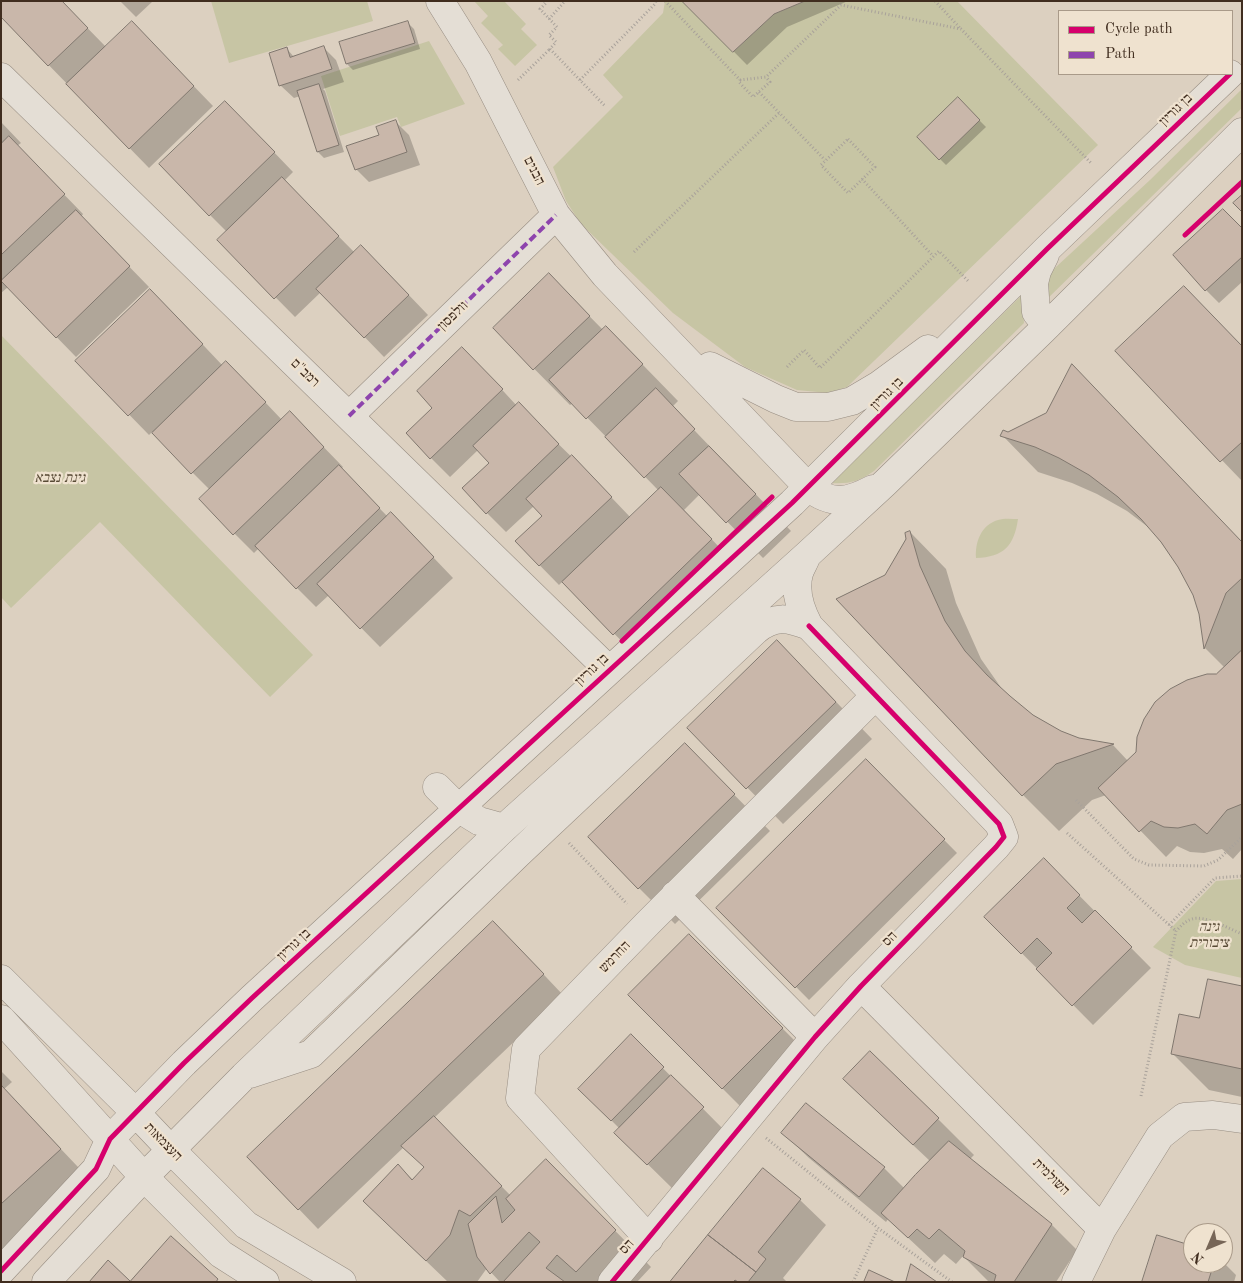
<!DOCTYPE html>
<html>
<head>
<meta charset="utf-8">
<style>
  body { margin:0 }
  #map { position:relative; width:1243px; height:1283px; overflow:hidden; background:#dcd0c0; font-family:"Old Standard TT",serif }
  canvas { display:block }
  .frame { position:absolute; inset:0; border:2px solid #402d1f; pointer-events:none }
  .legend { position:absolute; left:1058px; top:10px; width:175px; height:65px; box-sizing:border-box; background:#efe2cf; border:1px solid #a99a89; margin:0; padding:6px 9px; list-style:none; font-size:15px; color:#402d1f }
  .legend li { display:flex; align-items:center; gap:10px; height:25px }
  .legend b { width:25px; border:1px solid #a99a89 }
  .north { position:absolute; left:1183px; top:1223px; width:50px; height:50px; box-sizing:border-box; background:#efe2cf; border:1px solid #a99a89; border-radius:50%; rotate:225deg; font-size:14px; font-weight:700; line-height:20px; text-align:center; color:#402d1f }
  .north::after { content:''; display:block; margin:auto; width:18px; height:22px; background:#776657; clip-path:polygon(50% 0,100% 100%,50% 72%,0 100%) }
</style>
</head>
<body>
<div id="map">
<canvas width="1243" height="1283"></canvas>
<div class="frame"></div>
<ul class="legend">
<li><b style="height:6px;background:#d6006c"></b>Cycle path</li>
<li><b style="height:6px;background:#8e44ad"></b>Path</li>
</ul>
<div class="north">N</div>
</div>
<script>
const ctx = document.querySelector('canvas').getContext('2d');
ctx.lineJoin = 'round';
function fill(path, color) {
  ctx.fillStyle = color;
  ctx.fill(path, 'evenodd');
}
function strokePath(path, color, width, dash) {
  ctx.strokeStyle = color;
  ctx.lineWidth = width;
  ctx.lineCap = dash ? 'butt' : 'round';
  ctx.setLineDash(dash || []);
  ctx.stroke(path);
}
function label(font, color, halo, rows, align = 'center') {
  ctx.font = font + ' "Old Standard TT","Frank Ruhl Libre",serif';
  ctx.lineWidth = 4.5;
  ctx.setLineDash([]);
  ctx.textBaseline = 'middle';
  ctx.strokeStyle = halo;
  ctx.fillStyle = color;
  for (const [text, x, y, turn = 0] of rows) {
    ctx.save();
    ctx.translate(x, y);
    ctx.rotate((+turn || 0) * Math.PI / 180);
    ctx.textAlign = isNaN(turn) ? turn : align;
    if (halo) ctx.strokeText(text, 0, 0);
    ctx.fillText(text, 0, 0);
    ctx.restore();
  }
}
fill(new Path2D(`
  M211,1h156l6,20 -144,42z
  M474,1h30l22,23 -5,5 16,16 -22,21 -17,-17 5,-4 -22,-22 7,-7z
  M665,1h17l51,51 41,-38 31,-13h152l141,144 -251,242 -19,6 -31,-3 -52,-23 -72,-54 -92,-89 -15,-23 -13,-34 70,-70 -20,-22 60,-62z
  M429,41l36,63 -64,23 -4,-10 -57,19 -19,-60z
  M1242,89v19l-200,196 1,-25 107,-99z
  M1022,295l2,28 -150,148c-16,11 -25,13 -44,12z
  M1,335l312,320 -43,42 -170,-175 -89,86 -10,-11z
  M1018,519c-4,27 -14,38 -42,39 -1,-16 5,-33 22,-38 6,-2 14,-1 20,-1z
  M1242,879v99l-57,-13 -32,-18 63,-66z`), '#c7c5a4');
fill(new Path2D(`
  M61,1l45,46 45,-5 62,64 -64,62 -148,-152z
  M120,1h33l-17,16z
  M684,1h164l-61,26 -40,38z
  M408,23l6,6 6,20 -67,21 -6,-6z
  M323,47l13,13 8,22 -21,7 2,2 19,61 -20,6 -6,-6 -18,-56 -6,2 -14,-13 7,-36 7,8z
  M958,99l28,28 -40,38 -28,-28z
  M1,122l20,21 -4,3 66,68 -2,3 68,70 -73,70 -68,-70 -7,6z
  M245,122l48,50 -9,9 71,72 26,13 47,49 -44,42 -63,-65 -26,25 -76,-77 8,-8 -17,-17z
  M396,122l13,13 11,30 -51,17 -13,-13z
  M1242,229v53l-23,21 -13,-13z
  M549,275l54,55 39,34 36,37 -6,6 119,124 -28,27 -63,-64 -16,16 53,56 -98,93 -76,-78 -4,4 -43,-44 27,-25 -9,-10 -28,26 -19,-19 3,-50 -12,-13 -28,27 -19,-19 51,-90 35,38 21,18 53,52 40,42 28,-27 -86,-88 -3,2 -76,-77z
  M1184,287l58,59v135l-125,-130z
  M170,310l53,56 23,16 36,38 27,12 34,35 -2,2 47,48 23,17 42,44 -73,69 -51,-52 -13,12 -58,-58 -4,4 -54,-54 10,-9 -58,-58 -3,3 -72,-74z
  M1003,432l239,110v307l-9,10 -11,-10 -18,4 -14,-1 -13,-6 -11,11 -60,-62 -14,5 -33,31 -36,-36 -137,-219 24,-44 36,37 10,34 25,56 21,30 30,27 28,16 18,7 35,6 15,16 97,-93 -20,-20 -5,-35 -6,-18 -15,-28 -27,-37 -25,-19 -30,-17 -25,-11 -34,-11 -36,-37z
  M813,678l59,61 -89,85 -94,-96z
  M685,745l85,86 -95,93 -36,-36z
  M866,761l91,92 -148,147 -91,-92z
  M1044,860l107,108 -58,57 -107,-108z
  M689,935l113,113 -60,60 -113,-113z
  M513,942l50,53 -129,123 77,78 35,-35 105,106 -14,15h-137l-13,-14 -10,14h-29l-47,-45 -3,-71 15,14 12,-12 -21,-21 -86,82 -69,-72z
  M1242,987v110l-33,-7 -37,-37 28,-33z
  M631,1036l97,98 -55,55 -57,-56 4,-4 -40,-40z
  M1,1071l11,11 -8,7 92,97 -95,83z
  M881,1115l57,4 36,36 -4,4 81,65 26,26 -21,32h-67l-26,-26 -7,8 -12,-10 -9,9 -47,-44 -2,3 -77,-64 -26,-25 101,35 20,20 26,-27z
  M800,1200l26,25 -43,53 4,4h-116z
  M1193,1248v15l30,-1 13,13 -2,7h-91z`), '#0003');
const building = new Path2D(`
  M1,1h61l26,27 -40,38 -47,-49z
  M682,1h123l-31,13 -41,38z
  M132,21l62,65 -65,63 -63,-65z
  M408,21l7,22 -69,21 -7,-22z
  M324,46l8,23 -53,17 -10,-33 18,-6 3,10z
  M319,84l20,61 -22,7 -20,-61z
  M958,97l22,23 -41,40 -22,-23z
  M225,101l50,51 -66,64 -50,-52z
  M396,120l11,32 -52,18 -9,-24 33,-11 -3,-8z
  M9,136l56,58 -64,61v-111z
  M282,177l57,59 -65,63 -57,-59z
  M1242,195v17l-9,-9z
  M1223,209l19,19v29l-37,34 -32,-36z
  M76,210l54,56 -74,72 -55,-57z
  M361,245l48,50 -45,43 -48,-49z
  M549,273l41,43 -57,54 -40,-42z
  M1184,286l58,60v96l-22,20 -105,-111z
  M150,289l53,55 -75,72 -53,-55z
  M606,326l37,38 -57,55 -37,-39z
  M462,347l41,42 -73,70 -24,-26 26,-25 -15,-17z
  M226,361l40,41 -75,72 -39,-41z
  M1072,364l170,178v36l-16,15 -22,56 -5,-35 -6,-19 -15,-28 -17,-25 -20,-23 -23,-22 -29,-22 -30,-17 -24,-11 -35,-11 3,-6 5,2 38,-19z
  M656,388l39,41 -51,49 -39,-41z
  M519,402l40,42 -73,70 -24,-26 27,-25 -16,-17z
  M290,411l34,36 -91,88 -34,-36z
  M709,446l47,48 -30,29 -47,-49z
  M572,455l40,42 -73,69 -24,-25 27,-25 -16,-17z
  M339,465l41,43 -84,81 -41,-43z
  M661,487l51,52 -99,96 -51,-53z
  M391,512l43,45 -74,72 -43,-45z
  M910,531l10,35 25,55 20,30 22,24 23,21 23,19 28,16 18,7 35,6 -58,20 -34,32 -186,-197 49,-24 21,-36 -1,-6z
  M777,640l59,62 -90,87 -59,-61z
  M1242,650v154l-15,6 -20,24 -12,-10 -17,4 -14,-1 -13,-6 -12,11 -41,-44 38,-36 1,-15 7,-18 11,-17 15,-13 17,-9 20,-6h9z
  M685,743l50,51 -97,95 -50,-52z
  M866,759l79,80 -150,149 -79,-80z
  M1044,858l36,37 -13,13 15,15 13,-13 37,37 -60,59 -36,-37 16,-16 -15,-15 -16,16 -37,-37z
  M493,921l51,53 -246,236 -51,-53z
  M689,934l94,94 -61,61 -94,-94z
  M1208,979l34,7v83l-71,-15 8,-40 20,4z
  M631,1034l33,33 -53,54 -33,-32z
  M870,1051l69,67 -26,27 -70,-66z
  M671,1075l33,32 -57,58 -33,-32z
  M2,1086l59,63 -60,55v-117z
  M806,1103l79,64 -26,30 -78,-64z
  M434,1116l68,70 -32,30 -11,-6 -9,25 -24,26 -63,-60 35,-37 14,16 12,-13 -23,-21z
  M949,1141l103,83 -38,58h-20l2,-7 -33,-18 2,-6 -26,-22 -10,10 -12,-10 -9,9 -27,-25 34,-38z
  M546,1159l70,71 -40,42 -19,-17 -11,13 19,14h-62l37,-40 -11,-10 -39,42 -13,-17 -9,-33 28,-28 6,27 13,-13 -9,-11z
  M763,1168l38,31 -43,53 8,7 -10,13 -48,-37z
  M708,1235l48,37 -8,10h-10l-3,-2 -2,2h-63z
  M1157,1235l36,11v17h21l-6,19h-66z
  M171,1236l47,43 -2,3h-127l19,-22 22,21z
  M911,1264l26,18h-31z
  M869,1270l26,12h-31z`);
fill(building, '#c9b7aa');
strokePath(building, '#80776e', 1);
const minor = new Path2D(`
  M440,1l38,61 78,153 49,60 203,212c24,19 40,15 65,2
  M1,77l608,593
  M1045,255l-8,16 -3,12 2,29 11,14
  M710,366l66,33 20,8h32l24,-6 27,-16 49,-36
  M349,416l207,-201
  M437,787l21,21 21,13 25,7
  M675,895l140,142
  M1,979l135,134 35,37 75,75 96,57
  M861,986l241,243 58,-93 24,-19 29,-2 29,4
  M1,1019l143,158 77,77 44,28
  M250,1074l61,-20 208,-201 237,-223c19,-15 32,-12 53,-4
  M649,1239l-129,-141 6,-49 121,-125 228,-228
  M1,1271l95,-102 14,-30 74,-76 68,-65 540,-495 255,-254 183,-175
  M46,1282l98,-105 100,-101 260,-248 303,-273 78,-72 158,-153 199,-198
  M612,1282l203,-245 46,-51 135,-139 8,-10 -5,-13 -190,-198c-8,-15 -15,-35 -10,-53 2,-6 6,-12 8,-18
  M1076,1282l26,-53`);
strokePath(minor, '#978d82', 29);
strokePath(new Path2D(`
  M544,1l2,2 -6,6 17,18 -8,8 7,7 -6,7 55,57
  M665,1l75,79 -1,2 14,15 17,-15 -4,-5
  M935,1l25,27
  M549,19l16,-18
  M518,80l32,-31
  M580,80l75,-76 1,-3
  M740,80l26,-3 75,-72 120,24 130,134
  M759,92l66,68
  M848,139l27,28 -27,26 -27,-28z
  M862,179l71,77
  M634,252l145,-139
  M787,367l17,-17 16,18 119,-117 30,31
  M1076,800l58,59 15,6 55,1 14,-6 24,-23
  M1067,833l109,98
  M569,843l58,61
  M1169,925l46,-47 27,-2
  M1141,1096l35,-165c5,-5 9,-10 16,-12 12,-4 38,10 50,15
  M766,1138l112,90 74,54
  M853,1282l25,-54`), '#a8a19a', 3, [1, 2.5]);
strokePath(minor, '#e4ded5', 28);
strokePath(new Path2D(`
  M349,416l207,-201`), '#8e44ad', 4, [8, 4]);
strokePath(new Path2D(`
  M1185,235l57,-53
  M622,641l150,-144
  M1,1271l95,-102 14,-30 74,-76 68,-65 540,-495 255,-254 183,-175
  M612,1282l203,-245 46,-51 135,-139 8,-10 -5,-13 -190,-198`), '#d6006c', 5);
label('14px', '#402d1f', '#efe2cf', [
  ["בן גוריון",1176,110,-44],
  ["הבנים",534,171,63],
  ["וולפסון",453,316,-44],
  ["רמב\"ם",305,373,44],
  ["בן גוריון",887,394,-45],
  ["בן גוריון",592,670,-43],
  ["הס",890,939,-46],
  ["בן גוריון",294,945,-43],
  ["החרמש",615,957,-46],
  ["העצמאות",163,1142,46],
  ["השולמית",1051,1177,45],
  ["הס",627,1247,-48]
]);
label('italic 14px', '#584a35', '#efe2cf', [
  ["גינת נצבא",60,478],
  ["גינה",1209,927],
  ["ציבורית",1209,943]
]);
</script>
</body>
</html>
